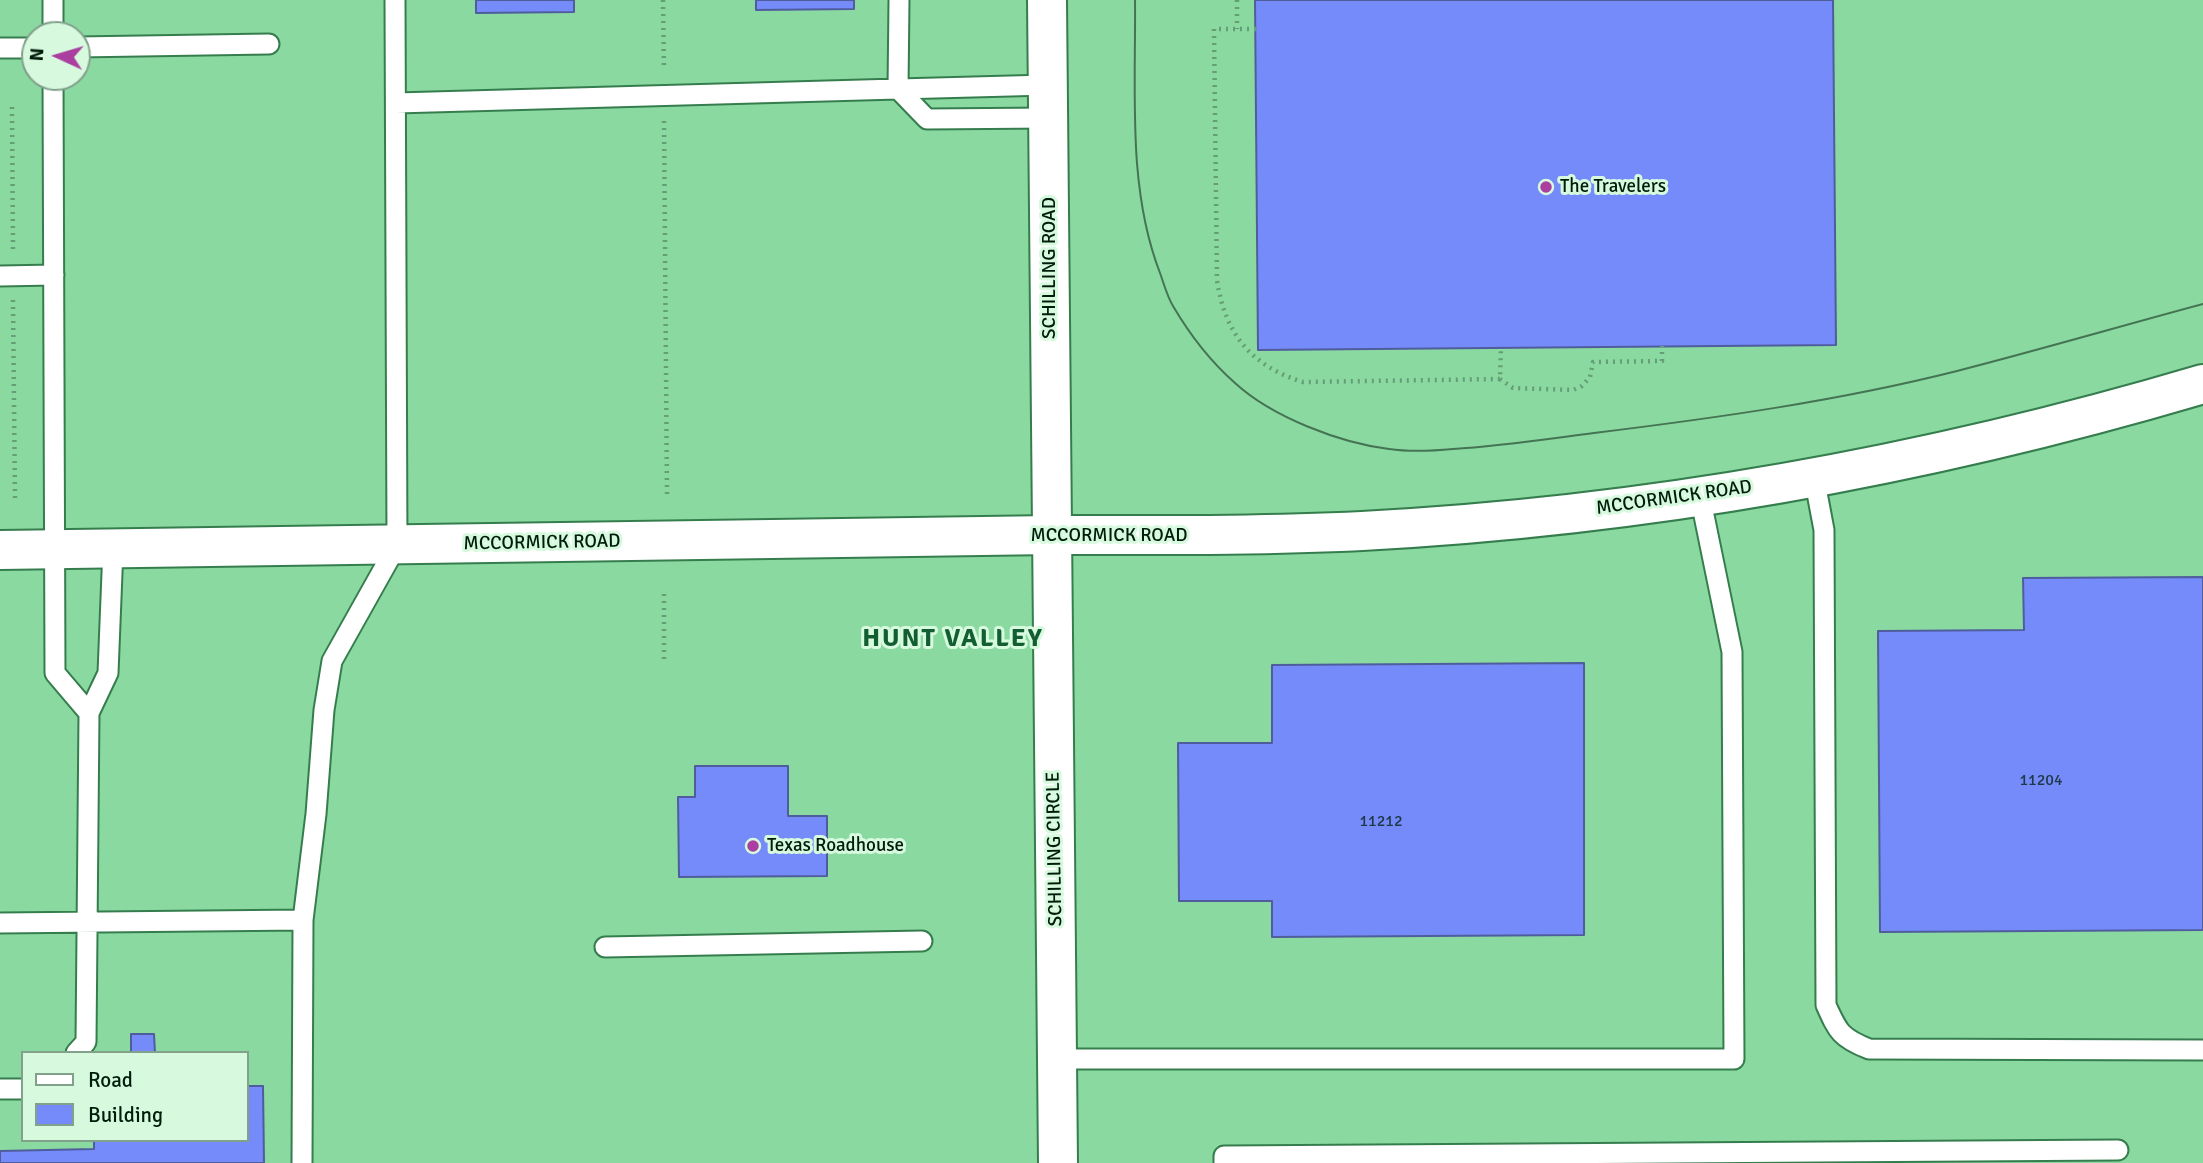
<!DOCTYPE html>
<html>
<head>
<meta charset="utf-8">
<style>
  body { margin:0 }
  #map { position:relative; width:2203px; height:1163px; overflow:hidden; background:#9ae2ae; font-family:Signika,sans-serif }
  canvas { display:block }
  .legend { position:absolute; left:21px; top:1051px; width:228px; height:91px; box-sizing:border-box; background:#d7fadf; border:2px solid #81a18a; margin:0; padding:9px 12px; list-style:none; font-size:21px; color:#001c0a }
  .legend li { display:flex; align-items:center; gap:14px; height:35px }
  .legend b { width:35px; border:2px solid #81a18a }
  .north { position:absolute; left:21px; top:21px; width:70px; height:70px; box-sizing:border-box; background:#d7fadf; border:2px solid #81a18a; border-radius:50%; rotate:274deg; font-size:19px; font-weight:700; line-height:28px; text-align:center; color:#001c0a }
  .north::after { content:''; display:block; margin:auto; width:24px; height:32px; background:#ab3f9f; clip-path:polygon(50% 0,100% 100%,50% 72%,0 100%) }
</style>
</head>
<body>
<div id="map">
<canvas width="2203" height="1163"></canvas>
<ul class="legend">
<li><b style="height:9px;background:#fff"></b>Road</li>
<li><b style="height:19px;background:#748bf9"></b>Building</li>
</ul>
<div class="north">N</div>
</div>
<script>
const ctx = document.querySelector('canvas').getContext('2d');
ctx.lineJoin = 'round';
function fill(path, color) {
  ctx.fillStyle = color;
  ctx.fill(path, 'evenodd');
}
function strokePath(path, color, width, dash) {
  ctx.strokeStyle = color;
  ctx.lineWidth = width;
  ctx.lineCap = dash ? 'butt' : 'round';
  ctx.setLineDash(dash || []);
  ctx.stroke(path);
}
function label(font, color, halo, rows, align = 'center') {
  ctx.font = font + ' Signika,sans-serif';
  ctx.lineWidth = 6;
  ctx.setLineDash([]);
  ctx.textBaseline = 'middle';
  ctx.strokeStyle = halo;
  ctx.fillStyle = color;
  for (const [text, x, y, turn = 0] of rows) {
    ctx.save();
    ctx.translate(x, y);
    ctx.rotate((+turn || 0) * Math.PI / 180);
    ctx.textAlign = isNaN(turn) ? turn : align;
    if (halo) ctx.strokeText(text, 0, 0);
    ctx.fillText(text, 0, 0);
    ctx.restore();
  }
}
fill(new Path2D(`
  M0,0h2203v1163h-2203zM35,35h42v42h-42zM23,1053h224v87h-224z`), '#8ad9a1');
const building = new Path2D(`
  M476,0h98v12l-98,1z
  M756,0h98v9l-98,1z
  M1255,0h578l3,345 -578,5z
  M2203,577v353l-323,2 -2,-301 146,-1 -1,-52z
  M1584,663v272l-312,2v-36h-93l-1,-158h94v-78z
  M695,766h93v50h39v60l-148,1 -1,-80h17z
  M131,1034h23l1,19h-24z
  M247,1086h16l1,77h-264v-12l94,-2v-9h153z`);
fill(building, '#748bf9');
strokePath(building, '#4f5d9d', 2);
const lane = new Path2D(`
  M53,0v35
  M77,47l192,-3
  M0,48h35
  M53,77l2,596 34,40 19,-40 5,-125
  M1048,85l-150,4 29,30 121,-1
  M396,103l502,-14 1,-89
  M0,276l54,-1
  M1814,477l10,53 2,475c12,27 15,33 43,44l334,1
  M0,923l303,-3
  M605,947l317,-6
  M76,1053l10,-11 3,-329
  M1057,1059h677l-2,-407 -32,-156
  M0,1089h23
  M302,1163l1,-243 13,-106 8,-104 8,-49 65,-116 -2,-545
  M1224,1163v-7l894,-6`);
const street = new Path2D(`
  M1047,0l11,1163`);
const secondary = new Path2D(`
  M0,550l1052,-15c103,0 207,1 310,-4 285,-15 568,-66 841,-147`);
strokePath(lane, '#367d4e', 23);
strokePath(street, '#367d4e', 42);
strokePath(secondary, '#367d4e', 42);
strokePath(new Path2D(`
  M663,0l1,70
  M1237,0v29
  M1256,29h-42l3,251c8,54 34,86 86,102l197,-3 1,-31
  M12,107l1,142
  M664,121l3,374
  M13,300l2,200
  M1500,379l13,9 60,2 9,-4 8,-9 3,-15 69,-1v-15
  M664,659v-70`), '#659e76', 4.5, [2, 5]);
strokePath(lane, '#fff', 19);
strokePath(street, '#fff', 38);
strokePath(secondary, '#fff', 38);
strokePath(new Path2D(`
  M1135,0c1,90 -8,188 25,273 4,11 7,23 13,33 17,29 37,55 62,77 37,34 105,60 154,66 21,3 43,2 64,0 47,-3 94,-10 141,-16 122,-15 244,-32 363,-62 82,-21 164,-45 246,-67`), '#457453', 2);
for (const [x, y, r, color] of [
  [1546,187,7,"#ab3f9f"],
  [753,846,7,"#ab3f9f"]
]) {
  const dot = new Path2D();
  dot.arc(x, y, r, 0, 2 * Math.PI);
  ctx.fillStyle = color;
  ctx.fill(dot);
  strokePath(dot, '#d7fadf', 2.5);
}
label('16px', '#1d3846', null, [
  ["11204",2041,781],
  ["11212",1381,822]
]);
label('19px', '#001c0a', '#d7fadf', [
  ["The Travelers",1560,187],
  ["Texas Roadhouse",767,846]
], 'left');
label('19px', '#001c0a', '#d7fadf', [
  ["SCHILLING ROAD",1050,268,-90],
  ["MCCORMICK ROAD",1674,498,-8],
  ["MCCORMICK ROAD",1109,536],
  ["MCCORMICK ROAD",542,543,-1],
  ["SCHILLING CIRCLE",1055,849,-91]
]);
ctx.letterSpacing = '2px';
label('bold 26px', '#125e32', '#d7fadf', [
  ["HUNT VALLEY",953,639]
]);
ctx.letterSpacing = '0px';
</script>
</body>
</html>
